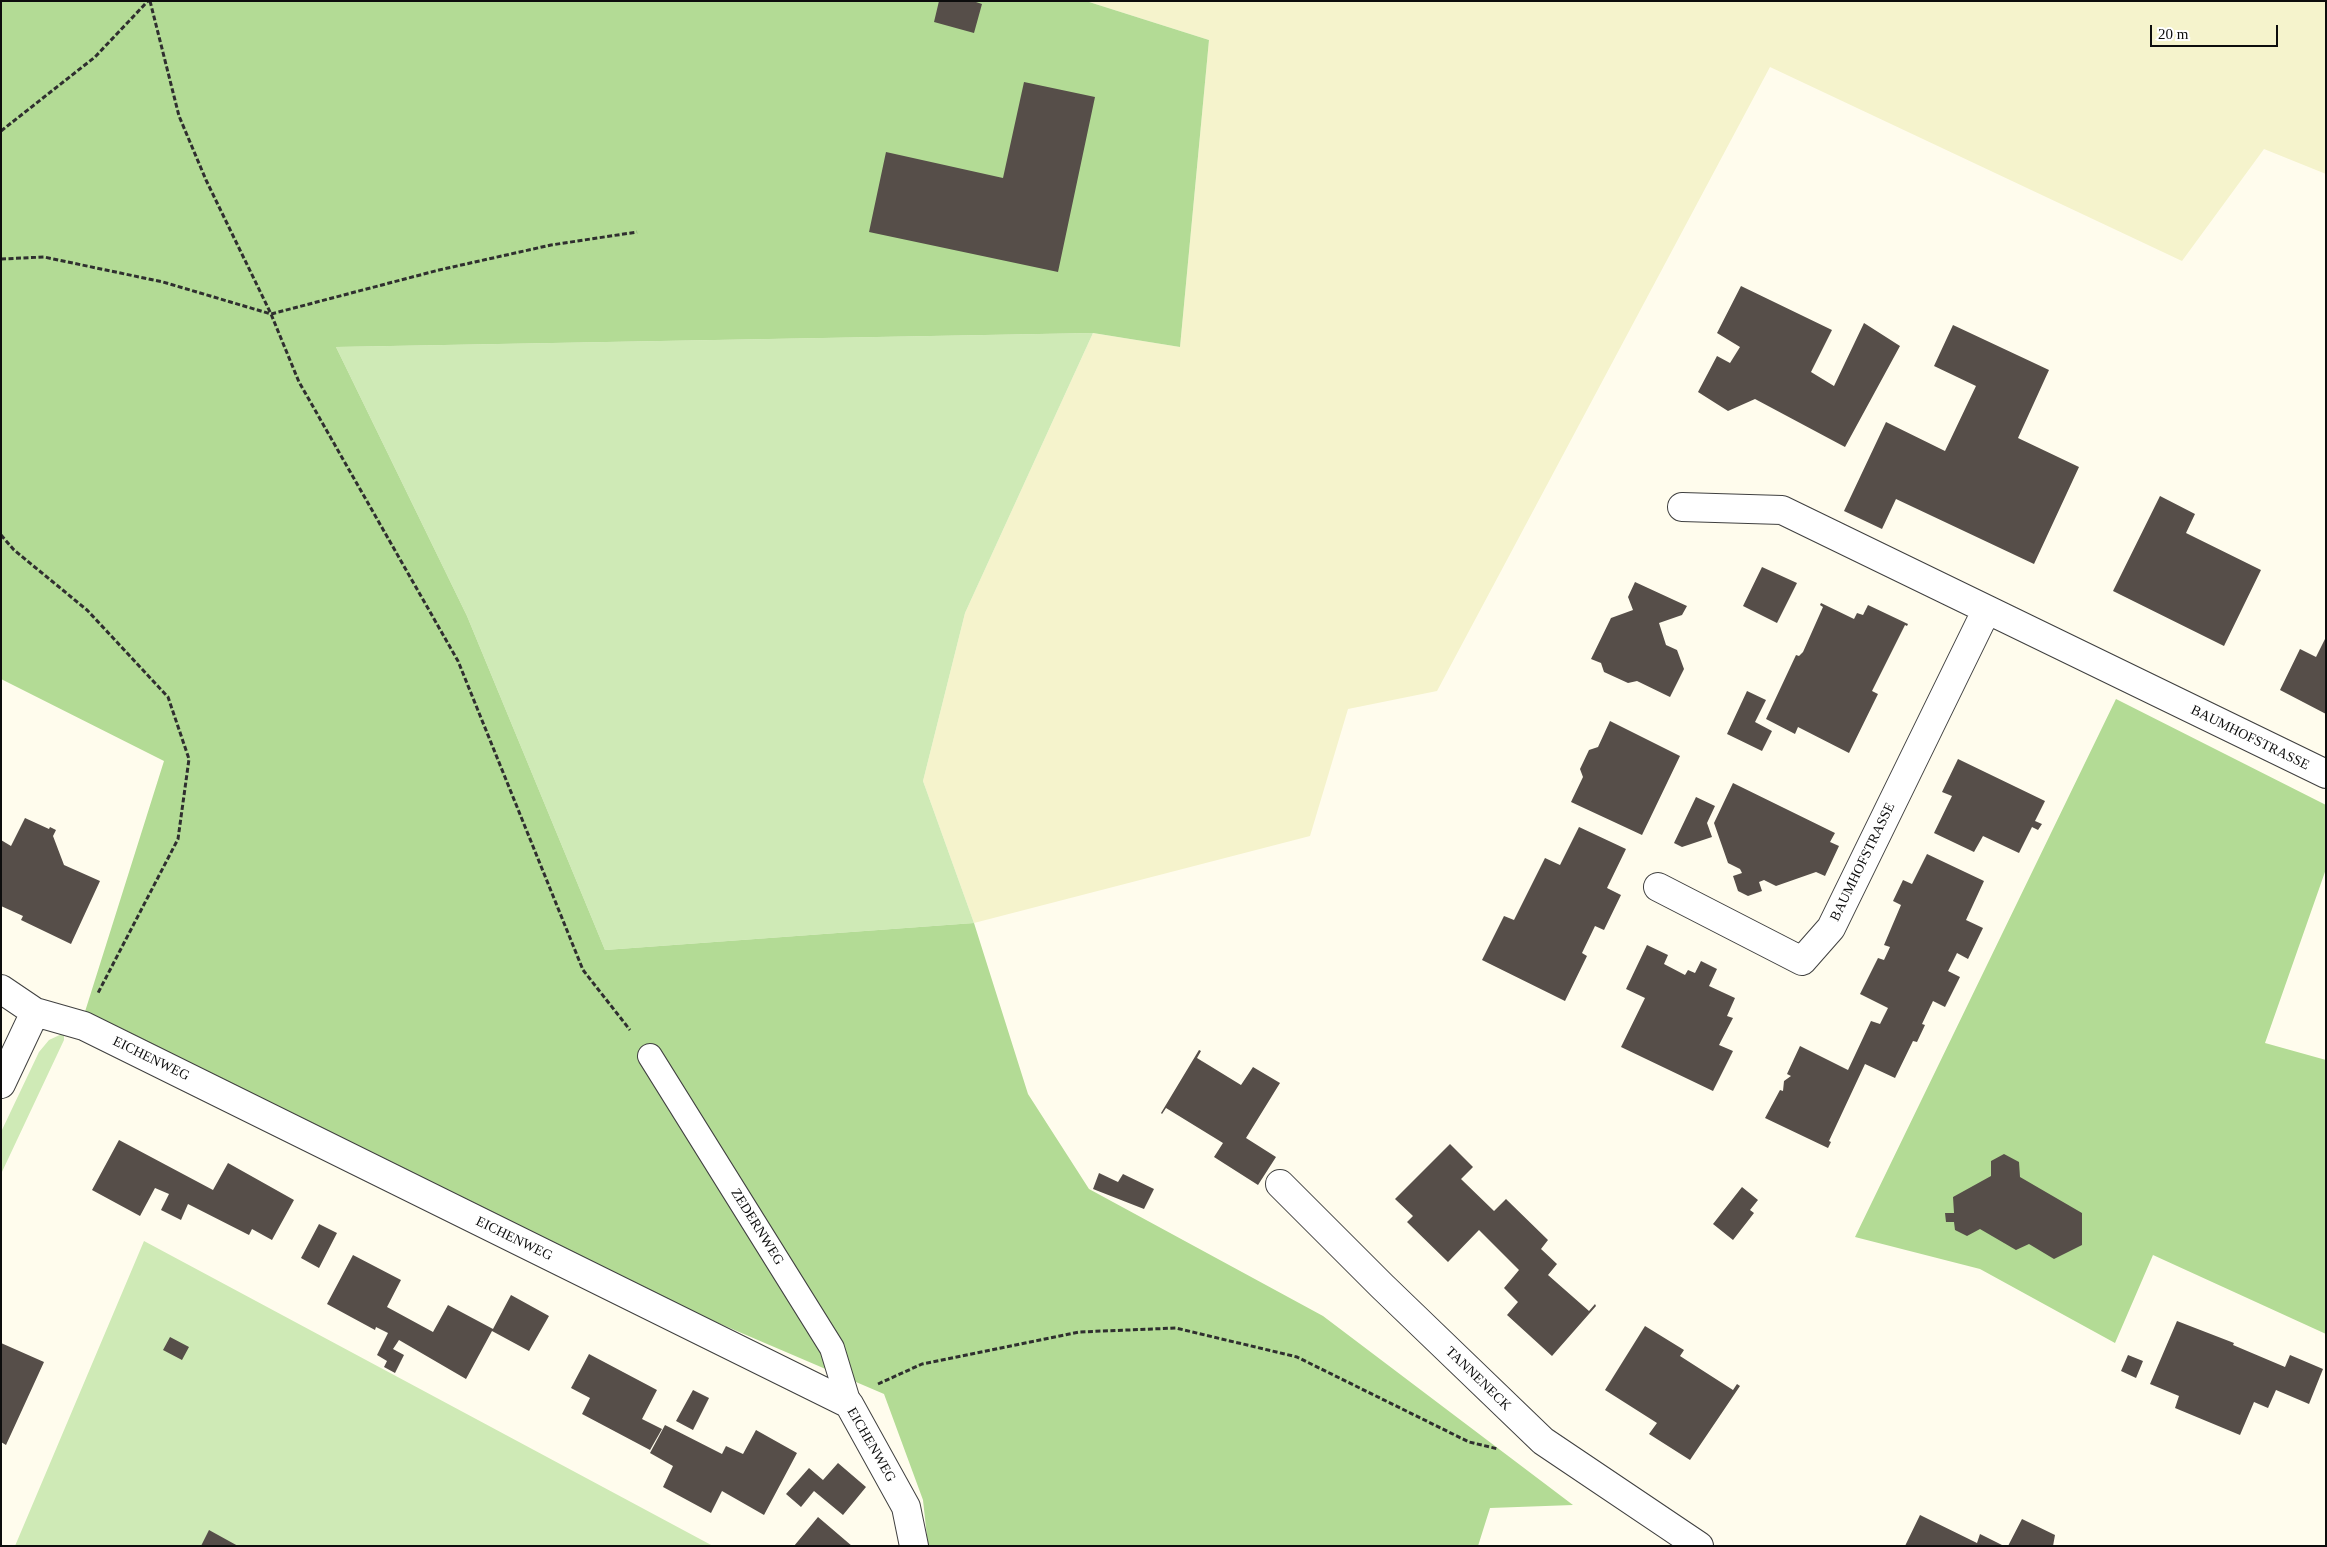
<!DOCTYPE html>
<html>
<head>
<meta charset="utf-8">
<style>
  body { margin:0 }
  #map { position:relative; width:2327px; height:1547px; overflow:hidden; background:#fffced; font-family:"Times New Roman",serif }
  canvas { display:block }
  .frame { position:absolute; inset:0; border:2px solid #0d0d0d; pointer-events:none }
  .scale { position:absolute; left:2150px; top:25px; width:128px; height:22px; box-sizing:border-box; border:2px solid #0d0d0d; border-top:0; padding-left:6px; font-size:15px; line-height:18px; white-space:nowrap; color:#0d0d0d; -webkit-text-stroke:4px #fff; paint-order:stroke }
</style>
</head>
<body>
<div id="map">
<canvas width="2327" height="1547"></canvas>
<div class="frame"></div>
<div class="scale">20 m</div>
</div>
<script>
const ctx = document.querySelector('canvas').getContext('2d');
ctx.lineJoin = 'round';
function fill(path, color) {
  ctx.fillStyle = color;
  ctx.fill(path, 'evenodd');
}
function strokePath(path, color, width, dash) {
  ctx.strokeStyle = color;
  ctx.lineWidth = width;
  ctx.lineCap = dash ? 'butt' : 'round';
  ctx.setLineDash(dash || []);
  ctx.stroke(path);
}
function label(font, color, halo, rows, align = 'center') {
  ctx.font = font + ' "Times New Roman",serif';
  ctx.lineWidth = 5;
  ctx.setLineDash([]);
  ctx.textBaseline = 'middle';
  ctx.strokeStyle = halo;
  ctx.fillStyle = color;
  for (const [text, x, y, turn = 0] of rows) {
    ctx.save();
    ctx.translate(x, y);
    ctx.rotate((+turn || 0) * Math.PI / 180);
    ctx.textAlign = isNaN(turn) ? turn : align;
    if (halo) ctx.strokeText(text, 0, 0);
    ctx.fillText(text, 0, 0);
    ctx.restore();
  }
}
fill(new Path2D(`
  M1086,1h1240v173l-62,-25 -82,112 -412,-194 -333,624 -89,18 -38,127 -336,87 -51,-142 42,-168 128,-280 87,14 29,-307z`), '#f5f3cc');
fill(new Path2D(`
  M1093,333l-128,280 -42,168 51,142 -369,27 -138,-334 -131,-269z
  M64,1033v7l-63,134v-42l38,-80 10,-12z
  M144,1241l569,305h-698z`), '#cfeab6');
fill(new Path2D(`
  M1,1h1085l123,39 -29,307 -87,-14 -757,14 131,269 138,334 369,-27 54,171 61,95 234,127 250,189 -83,3 -12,38h-550l-5,-46 -39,-106 -250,-107 -551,-269 81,-257 -163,-82z
  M2116,699l210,106v64l-61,174 61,17v274l-173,-79 -38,88 -135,-74 -125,-32z`), '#b3db95');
fill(new Path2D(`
  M939,1h34l9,3 -8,29 -40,-11z
  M1024,82l71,15 -37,175 -189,-40 17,-80 117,26z
  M1741,286l91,44 -21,42 23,14 30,-63 36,23 -55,101 -90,-48 -27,12 -30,-19 19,-36 13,7 10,-16 -23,-14z
  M1953,325l96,45 -31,68 61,29 -45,97 -138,-65 -14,30 -38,-18 42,-89 59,29 31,-65 -42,-20z
  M2160,496l35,18 -9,19 75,37 -37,76 -111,-55z
  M1762,567l35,16 -20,40 -34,-17z
  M1635,582l52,24 -5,9 -23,8 7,22 11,5 7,19 -14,28 -33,-16 -9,2 -24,-11 -3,-9 -10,-4 20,-41 22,-8 -5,-13z
  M1821,603l33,16 3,-6 6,2 5,-10 40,19 -1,2 -2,-1 -33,66 6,3 -29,59 -51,-26 -3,7 -29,-15 30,-64 3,1 4,-4 20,-45 -3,-2z
  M2326,637v77l-46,-24 20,-41 16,8z
  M1747,691l19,9 -11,22 17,9 -10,20 -35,-17z
  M1610,721l70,35 -38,79 -71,-33 12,-25 -3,-8 9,-19 9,-3z
  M1958,759l87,42 -10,20 7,3 -4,6 -6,-3 -13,26 -36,-17 -9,16 -40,-19 18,-37 -10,-4z
  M1733,783l102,50 -5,9 9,4 -14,30 -9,-4 -40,14 -12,-6 -5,2 3,9 -14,5 -10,-5 -5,-15 9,-3 -2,-4 -12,-6 -14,-40z
  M1696,797l19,9 -8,17 5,14 -30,10 -8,-4z
  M25,818l24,11 1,-2 6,3 -3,6 11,29 36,16 -29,63 -50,-24 2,-4 -22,-10v-66l10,6z
  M1579,827l47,22 -19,39 14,7 -17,35 -9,-4 -13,27 5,3 -22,45 -83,-41 22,-44 10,4 31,-62 15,7z
  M1927,854l57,27 -18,39 17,8 -15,31 -11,-6 -9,18 12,6 -15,30 -12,-6 -11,23 3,1 -8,17 -4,-1 -18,37 -30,-14 -36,77 2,1 -3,6 -63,-30 15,-28 3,1 1,-10 7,-5 -4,-2 13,-28 48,24 23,-49 9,3 8,-16 -28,-14 18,-36 6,2 6,-13 -6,-2 17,-40 -8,-4 10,-21 9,4z
  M1647,945l21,10 -4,9 21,11 3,-5 7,3 6,-12 16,8 -8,17 26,12 -8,18 6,2 -14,27 14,6 -20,40 -92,-44 24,-49 -19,-9z
  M1199,1050l2,1 -4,7 44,27 12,-18 27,16 -34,55 30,19 -18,28 -44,-28 9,-14 -57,-35 -4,6 -1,-1z
  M119,1140l94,50 15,-27 66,37 -22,40 -20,-11 -3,6 -61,-31 -7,16 -20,-10 8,-16 -14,-6 -15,28 -48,-26z
  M1450,1144l23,23 -12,12 33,32 12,-12 42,41 -7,9 16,15 -9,11 41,36 6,-7 1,2 -44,50 -45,-41 11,-13 -14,-14 15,-18 -40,-40 -31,32 -41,-40 6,-6 -18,-17z
  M2004,1154l15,8 1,15 62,36v32l-28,14 -25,-15 -13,6 -36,-21 -13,7 -12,-6 -1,-8h-8l-1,-9h9l-1,-16 38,-21v-15z
  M1099,1173l19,9 5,-8 31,15 -10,20 -51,-20z
  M1742,1187l16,13 -8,10 4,3 -21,27 -20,-16z
  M319,1224l18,9 -18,35 -18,-10z
  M353,1255l48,25 -14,27 46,25 15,-27 45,24 18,-34 38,21 -20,35 -37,-20 -26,48 -67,-39 -6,9 11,6 -9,18 -11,-6 3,-6 -10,-6 11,-22 -12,-6 -1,3 -48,-26z
  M2177,1321l57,22 -1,2 52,22 5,-12 33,14 -14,35 -33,-14 -8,18 -14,-6 -14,33 -65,-27 4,-12 -29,-12z
  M1645,1326l39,24 -4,6 53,34 4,-6 3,2 -50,74 -41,-26 8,-11 -52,-33z
  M170,1337l19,10 -7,13 -19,-10z
  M1,1343l43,19 -38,83 -5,-3z
  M589,1354l68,36 -15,29 20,10 -12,21 -68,-36 8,-16 -19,-10z
  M2128,1355l15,6 -7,17 -15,-7z
  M693,1390l16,8 -16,32 -17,-9z
  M665,1425l57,29 4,-8 17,8 13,-24 41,23 -33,62 -42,-24 -11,22 -48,-26 10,-21 -23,-13z
  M838,1463l28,24 -23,28 -29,-24 -13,16 -15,-13 23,-26 14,12z
  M1920,1515l57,28 3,-9 24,12h-99z
  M818,1517l34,29h-58z
  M2022,1519l33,16 -2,11h-45z
  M209,1530l29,16h-37z`), '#564e49');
const lane = new Path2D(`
  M650,1056l182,292 17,56`);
const street = new Path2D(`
  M1682,507l100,3 544,264
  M1658,887l144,74 29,-33 155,-317
  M1,989l34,23 49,14 765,378 57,103 8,39
  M1,1084l34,-72
  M1280,1184l102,102 161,155 156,105`);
strokePath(lane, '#404040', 26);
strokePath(street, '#404040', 30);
strokePath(new Path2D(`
  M150,1l29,115 27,64 65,134 28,68 159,279 125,309 47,60
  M1,131l94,-74 53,-56
  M1,259l43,-2 119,25 108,32 168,-44 112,-25 86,-13
  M1,535l13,15 73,60 81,87 21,62 -11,80 -80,154
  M878,1384l44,-20 157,-32 97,-4 121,29 172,85 29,7`), '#2f2f2f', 3, [5, 2.5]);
strokePath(lane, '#fff', 24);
strokePath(street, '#fff', 28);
label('14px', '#0d0d0d', '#fff', [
  ["BAUMHOFSTRASSE",2250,738,26],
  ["BAUMHOFSTRASSE",1863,862,-64],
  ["EICHENWEG",151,1059,26],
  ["ZEDERNWEG",757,1227,58],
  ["EICHENWEG",514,1239,26],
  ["TANNENECK",1478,1379,44],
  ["EICHENWEG",871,1445,60]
]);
</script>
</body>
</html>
